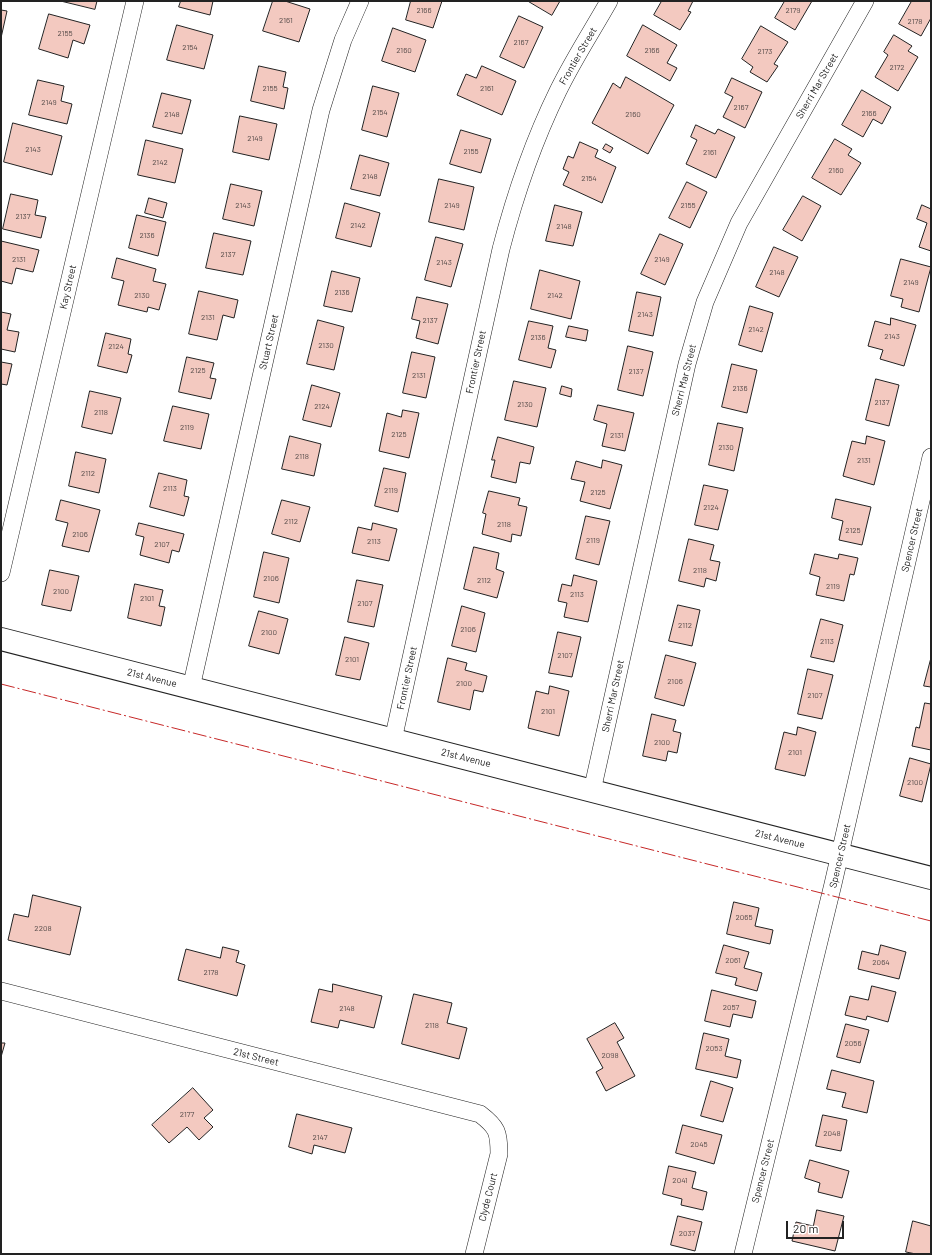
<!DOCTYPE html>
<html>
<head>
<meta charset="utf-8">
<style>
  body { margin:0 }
  #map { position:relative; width:932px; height:1255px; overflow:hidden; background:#fff; font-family:Barlow,sans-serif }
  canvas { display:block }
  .frame { position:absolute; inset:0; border:2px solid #222; pointer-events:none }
  .scale { position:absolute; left:786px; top:1221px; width:58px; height:18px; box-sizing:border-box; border:2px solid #222; border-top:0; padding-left:5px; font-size:12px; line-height:14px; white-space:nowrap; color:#222; -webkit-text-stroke:3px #fff; paint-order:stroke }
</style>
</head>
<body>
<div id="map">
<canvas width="932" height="1255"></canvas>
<div class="frame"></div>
<div class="scale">20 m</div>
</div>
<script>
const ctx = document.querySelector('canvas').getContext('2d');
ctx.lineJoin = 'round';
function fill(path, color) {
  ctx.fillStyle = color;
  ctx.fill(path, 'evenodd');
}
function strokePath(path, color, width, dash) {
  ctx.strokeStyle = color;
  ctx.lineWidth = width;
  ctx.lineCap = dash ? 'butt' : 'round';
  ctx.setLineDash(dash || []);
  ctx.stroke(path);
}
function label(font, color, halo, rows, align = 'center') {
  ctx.font = font + ' Barlow,sans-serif';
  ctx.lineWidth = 3;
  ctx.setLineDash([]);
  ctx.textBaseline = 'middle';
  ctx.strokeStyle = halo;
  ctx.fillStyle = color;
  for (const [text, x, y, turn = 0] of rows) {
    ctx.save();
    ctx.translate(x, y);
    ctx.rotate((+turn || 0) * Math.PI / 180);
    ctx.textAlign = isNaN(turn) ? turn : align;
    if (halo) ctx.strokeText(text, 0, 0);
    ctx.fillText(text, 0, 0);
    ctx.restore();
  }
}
const building = new Path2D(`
  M61,1h36l-2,8z
  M181,1h32l-3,14 -31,-8z
  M273,1h12l25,8 -11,33 -36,-11z
  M411,1h31l-9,27 -27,-8z
  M528,1h32l-8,14z
  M662,1h31l-5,10 3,1 -11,18 -26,-15z
  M785,1h27l-17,29 -20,-12z
  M912,1h19v17l-10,18 -22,-12z
  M1,10l6,1 -6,27z
  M49,14l41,11 -6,19 -11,-4 -5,18 -29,-9z
  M519,16l24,11 -19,41 -24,-11z
  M177,25l36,10 -9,34 -37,-9z
  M643,25l34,20 -10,18 10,5 -7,13 -43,-25z
  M761,26l27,16 -14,22 4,2 -11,16 -17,-10 3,-5 -11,-8z
  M393,28l33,12 -11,32 -33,-11z
  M894,35l18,11 -4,5 10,6 -20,34 -23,-14 13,-22 -4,-3z
  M259,66l27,6 -3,15 5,1 -4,21 -33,-8z
  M482,66l34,15 -14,34 -45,-20 9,-21 10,4z
  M626,77l48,28 -26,49 -56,-31 21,-40 7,5z
  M732,78l30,14 -17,36 -22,-11 10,-20 -8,-4z
  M38,80l26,6 -3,15 11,3 -5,20 -38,-9z
  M373,86l26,7 -12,44 -25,-7z
  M862,90l29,17 -9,17 -9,-5 -10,18 -21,-12z
  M162,93l29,7 -9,34 -29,-7z
  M240,116l37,8 -8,36 -36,-8z
  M13,123l49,13 -10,39 -48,-13z
  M696,125l19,9 3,-5 17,8 -19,41 -30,-14 11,-24 -6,-3z
  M461,130l30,9 -10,34 -31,-9z
  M835,139l17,10 -4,6 13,8 -20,32 -29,-17z
  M146,140l37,9 -8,34 -37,-8z
  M580,142l18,8 -3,7 21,10 -14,36 -39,-18 6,-13 -6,-3 5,-13 5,2z
  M606,144l7,4 -3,5 -7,-4z
  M360,155l29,8 -9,33 -29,-7z
  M439,179l35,8 -10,43 -35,-8z
  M687,182l20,10 -17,36 -21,-10z
  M231,184l31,7 -8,35 -31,-7z
  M11,194l27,6 -3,15 11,2 -5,21 -38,-9z
  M803,196l18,10 -19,35 -19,-11z
  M149,198l18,5 -4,15 -18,-5z
  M345,203l35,10 -9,34 -35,-9z
  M555,205l27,7 -9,34 -27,-5z
  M922,205l9,4v42l-12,-4 8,-24 -10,-4z
  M137,215l29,7 -8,34 -29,-8z
  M214,233l37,8 -8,34 -37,-7z
  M660,234l23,10 -18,41 -24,-11z
  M436,237l27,7 -12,43 -26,-7z
  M1,241l38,9 -6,22 -17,-4 -4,16 -11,-3z
  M774,247l24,10 -19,40 -23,-10z
  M117,258l39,11 -3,12 13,3 -7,26 -11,-3 -1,5 -29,-7 6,-24 -12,-3z
  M901,259l30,8 -12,45 -18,-5 2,-8 -12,-3z
  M540,270l40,11 -9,38 -40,-10z
  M332,271l28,7 -8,34 -28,-6z
  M199,291l39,9 -4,18 -11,-3 -6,25 -28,-6z
  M637,292l24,5 -8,39 -24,-5z
  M417,297l31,7 -10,40 -22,-6 4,-17 -8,-2z
  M750,306l23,7 -11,39 -23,-7z
  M1,312l10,2 -4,16 12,2 -4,20 -14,-3z
  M891,318l25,7 -12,41 -24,-7 3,-9 -15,-4 7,-25 15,4z
  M318,320l26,7 -10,43 -27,-6z
  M529,321l24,5 -5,22 8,2 -5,18 -32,-8z
  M569,326l19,4 -2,11 -20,-4z
  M106,333l25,6 -3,15 4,1 -5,18 -29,-7z
  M628,346l25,6 -10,44 -25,-6z
  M412,352l23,5 -9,41 -23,-5z
  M187,357l27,6 -4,15 6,1 -5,20 -32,-7z
  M1,362l11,2 -5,21 -6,-1z
  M732,364l25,6 -10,43 -25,-6z
  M876,379l23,6 -10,41 -23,-6z
  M514,381l32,7 -9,39 -32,-7z
  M312,385l28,8 -9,34 -28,-7z
  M562,386l10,3 -1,8 -11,-3z
  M90,391l31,7 -9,36 -30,-7z
  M598,405l36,8 -9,38 -23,-5 5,-22 -13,-4z
  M173,406l36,8 -8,35 -37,-8z
  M403,410l16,3 -10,45 -30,-7 8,-38 14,4z
  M718,423l25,5 -9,43 -25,-6z
  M290,436l31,8 -7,32 -32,-7z
  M867,436l18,5 -11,44 -31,-9 9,-35 13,3z
  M498,437l36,10 -4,17 -10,-2 -4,21 -25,-6 4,-17h-3z
  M76,452l30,7 -7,34 -30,-7z
  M603,460l19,5 -12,44 -30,-8 5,-19 -14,-3 5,-18 25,7z
  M384,468l22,5 -8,39 -23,-6z
  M159,473l28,7 -3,16 5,1 -5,19 -34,-9z
  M704,485l24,5 -10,40 -23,-5z
  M489,491l31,7 -2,7 9,2 -6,29 -9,-2 -1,8 -29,-8 4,-20 -3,-1z
  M836,499l35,8 -9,38 -23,-5 4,-19 -11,-3z
  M61,500l39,10 -11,42 -27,-6 6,-23 -12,-3z
  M282,500l28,7 -10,35 -28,-8z
  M586,516l24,5 -11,44 -23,-6z
  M139,523l45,11 -5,18 -7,-2 -3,13 -29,-8 4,-18 -8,-2z
  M373,523l24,6 -8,32 -37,-8 6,-26 13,3z
  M689,539l25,6 -4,15 10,2 -4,19 -10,-3 -2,9 -25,-6z
  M474,547l25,6 -3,16 8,3 -7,26 -33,-9z
  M264,552l25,6 -10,45 -25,-6z
  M815,554l23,5 1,-5 19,4 -4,17 -4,-1 -6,27 -28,-6 4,-18 -10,-3z
  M50,570l29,6 -8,35 -29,-6z
  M574,575l23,6 -9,41 -24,-5 3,-14 -9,-2 4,-17 9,2z
  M357,580l26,5 -9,42 -26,-5z
  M135,584l28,6 -4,16 6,1 -4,19 -33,-8z
  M678,605l22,5 -8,36 -23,-5z
  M462,606l23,7 -9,39 -24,-6z
  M259,611l29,8 -9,35 -30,-8z
  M821,619l22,6 -9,37 -23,-5z
  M558,632l23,5 -9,40 -23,-4z
  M345,637l24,6 -9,37 -24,-5z
  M666,655l30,8 -12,43 -29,-8z
  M448,658l19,5 -2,7 22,6 -4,16 -9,-2 -4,20 -32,-8z
  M931,658v29l-7,-1z
  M808,669l25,6 -11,44 -24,-5z
  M550,686l19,5 -10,45 -31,-8 8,-37 12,3z
  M925,703l6,1v46l-19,-4 4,-19 3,1z
  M652,714l24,6 -3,11 8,2 -4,20 -9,-2 -2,10 -23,-5z
  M798,727l18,5 -11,44 -30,-7 9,-37 12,3z
  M910,758l21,6 -9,38 -22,-6z
  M33,895l48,12 -11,48 -62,-15 6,-26 14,3z
  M734,902l25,6 -4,18 18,4 -3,14 -43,-10z
  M724,945l25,7 -5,16 18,5 -5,18 -22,-6 2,-7 -21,-5z
  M881,945l25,7 -7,27 -41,-10 4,-18 16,4z
  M223,947l16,4 -3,11 9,3 -8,31 -59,-16 8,-31 34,9z
  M333,984l49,12 -8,32 -34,-8 -2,8 -27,-6 8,-33 13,3z
  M872,986l24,6 -8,30 -21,-6 -1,4 -21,-5 5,-19 18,4z
  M712,990l44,11 -4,17 -19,-4 -3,13 -25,-6z
  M414,994l38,9 -5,20 20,5 -8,31 -57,-15z
  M615,1023l9,15 -7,4 18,34 -29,15 -10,-19 7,-4 -16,-29z
  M846,1024l23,6 -9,33 -23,-6z
  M704,1033l25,6 -4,17 16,4 -4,18 -41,-9z
  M1,1043h4l-4,14z
  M832,1070l42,11 -7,32 -25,-6 4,-14 -19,-4z
  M711,1081l22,7 -10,34 -22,-6z
  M193,1088l20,22 -9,8 9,9 -14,13 -12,-13 -18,16 -17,-18z
  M297,1114l55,14 -7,25 -31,-8 -2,9 -23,-7z
  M823,1115l24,5 -6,31 -25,-5z
  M683,1125l39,10 -8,29 -38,-11z
  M810,1160l39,11 -7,27 -24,-6 2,-9 -15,-5z
  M669,1166l27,6 -4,16 15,4 -4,18 -22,-5 1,-6 -19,-5z
  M817,1210l27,6 -9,35 -43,-10 4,-19 17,4z
  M678,1216l24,6 -7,29 -24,-6z
  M913,1221l18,5v28h-15l-10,-2z`);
fill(building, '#f3c9c0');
strokePath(building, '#222', 1);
const street = new Path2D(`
  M1,573l134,-572
  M191,688l130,-578 22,-70 17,-39
  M393,740l108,-491c14,-54 32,-107 57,-158 15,-31 34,-60 51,-90
  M592,791l95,-427 18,-62 34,-79 126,-222
  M1,991l479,123c17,13 19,18 19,40l-25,100
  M743,1254l90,-370 98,-427`);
const secondary = new Path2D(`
  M1,639l930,239`);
strokePath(street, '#222', 18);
strokePath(secondary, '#222', 24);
strokePath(street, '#fff', 17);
strokePath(secondary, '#fff', 22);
strokePath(new Path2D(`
  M1,684l930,237`), '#c62828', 1, [14, 3, 2, 3]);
label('8px', '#564c4a', null, [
  ["2166",424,10],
  ["2179",793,10],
  ["2161",286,20],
  ["2178",915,21],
  ["2155",65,33],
  ["2167",521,42],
  ["2154",190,47],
  ["2160",404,50],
  ["2166",652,50],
  ["2173",765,51],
  ["2172",897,67],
  ["2155",270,88],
  ["2161",487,88],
  ["2149",49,102],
  ["2167",741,107],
  ["2154",380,112],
  ["2166",869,113],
  ["2148",172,114],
  ["2160",633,114],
  ["2149",255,138],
  ["2143",33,149],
  ["2155",471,151],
  ["2161",710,152],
  ["2142",160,162],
  ["2160",836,170],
  ["2148",370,176],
  ["2154",589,178],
  ["2143",243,205],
  ["2149",452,205],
  ["2155",688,205],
  ["2137",23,216],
  ["2142",358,225],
  ["2148",564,226],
  ["2136",147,235],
  ["2137",228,254],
  ["2131",19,259],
  ["2149",662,259],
  ["2143",444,262],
  ["2148",777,272],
  ["2149",911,282],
  ["2136",342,292],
  ["2130",142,295],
  ["2142",555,295],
  ["2143",645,314],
  ["2131",208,317],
  ["2137",430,320],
  ["2142",756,329],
  ["2143",892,336],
  ["2136",538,337],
  ["2130",326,345],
  ["2124",116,346],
  ["2125",198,370],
  ["2137",636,371],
  ["2131",419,375],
  ["2136",740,388],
  ["2137",882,402],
  ["2130",525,404],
  ["2124",322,406],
  ["2118",101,412],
  ["2119",187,427],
  ["2125",399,434],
  ["2131",617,435],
  ["2130",726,447],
  ["2118",302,456],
  ["2131",864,460],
  ["2112",88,473],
  ["2113",170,488],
  ["2119",391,490],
  ["2125",598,492],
  ["2124",711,507],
  ["2112",291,521],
  ["2118",504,524],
  ["2125",853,530],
  ["2106",80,534],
  ["2119",593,540],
  ["2113",374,541],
  ["2107",162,544],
  ["2118",700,570],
  ["2106",271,578],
  ["2112",484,580],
  ["2119",833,586],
  ["2100",61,591],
  ["2113",577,594],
  ["2101",147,598],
  ["2107",365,603],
  ["2112",685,625],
  ["2106",468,629],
  ["2100",269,632],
  ["2113",827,641],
  ["2107",565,655],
  ["2101",352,659],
  ["2106",675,681],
  ["2100",464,683],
  ["2107",815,695],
  ["2101",548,711],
  ["2100",662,742],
  ["2101",795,752],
  ["2100",915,782],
  ["2065",744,917],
  ["2208",43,928],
  ["2061",733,960],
  ["2064",881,962],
  ["2178",211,972],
  ["2057",731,1007],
  ["2148",347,1008],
  ["2118",432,1025],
  ["2056",853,1043],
  ["2053",714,1048],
  ["2098",610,1055],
  ["2177",187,1114],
  ["2048",832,1133],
  ["2147",320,1137],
  ["2045",699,1144],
  ["2041",680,1180],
  ["2037",687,1233]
]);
label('10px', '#222', '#fff', [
  ["Frontier Street",578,56,-60],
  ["Sherri Mar Street",817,86,-60],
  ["Kay Street",68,287,-77],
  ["Stuart Street",269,342,-77],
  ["Frontier Street",476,362,-78],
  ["Sherri Mar Street",684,380,-76],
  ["Spencer Street",912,540,-77],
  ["21st Avenue",152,678,14],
  ["Frontier Street",407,678,-78],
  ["Sherri Mar Street",613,696,-78],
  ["21st Avenue",466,758,14],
  ["21st Avenue",780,839,14],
  ["Spencer Street",840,856,-77],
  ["21st Street",256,1057,14],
  ["Spencer Street",763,1171,-76],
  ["Clyde Court",488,1197,-76]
]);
</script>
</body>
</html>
